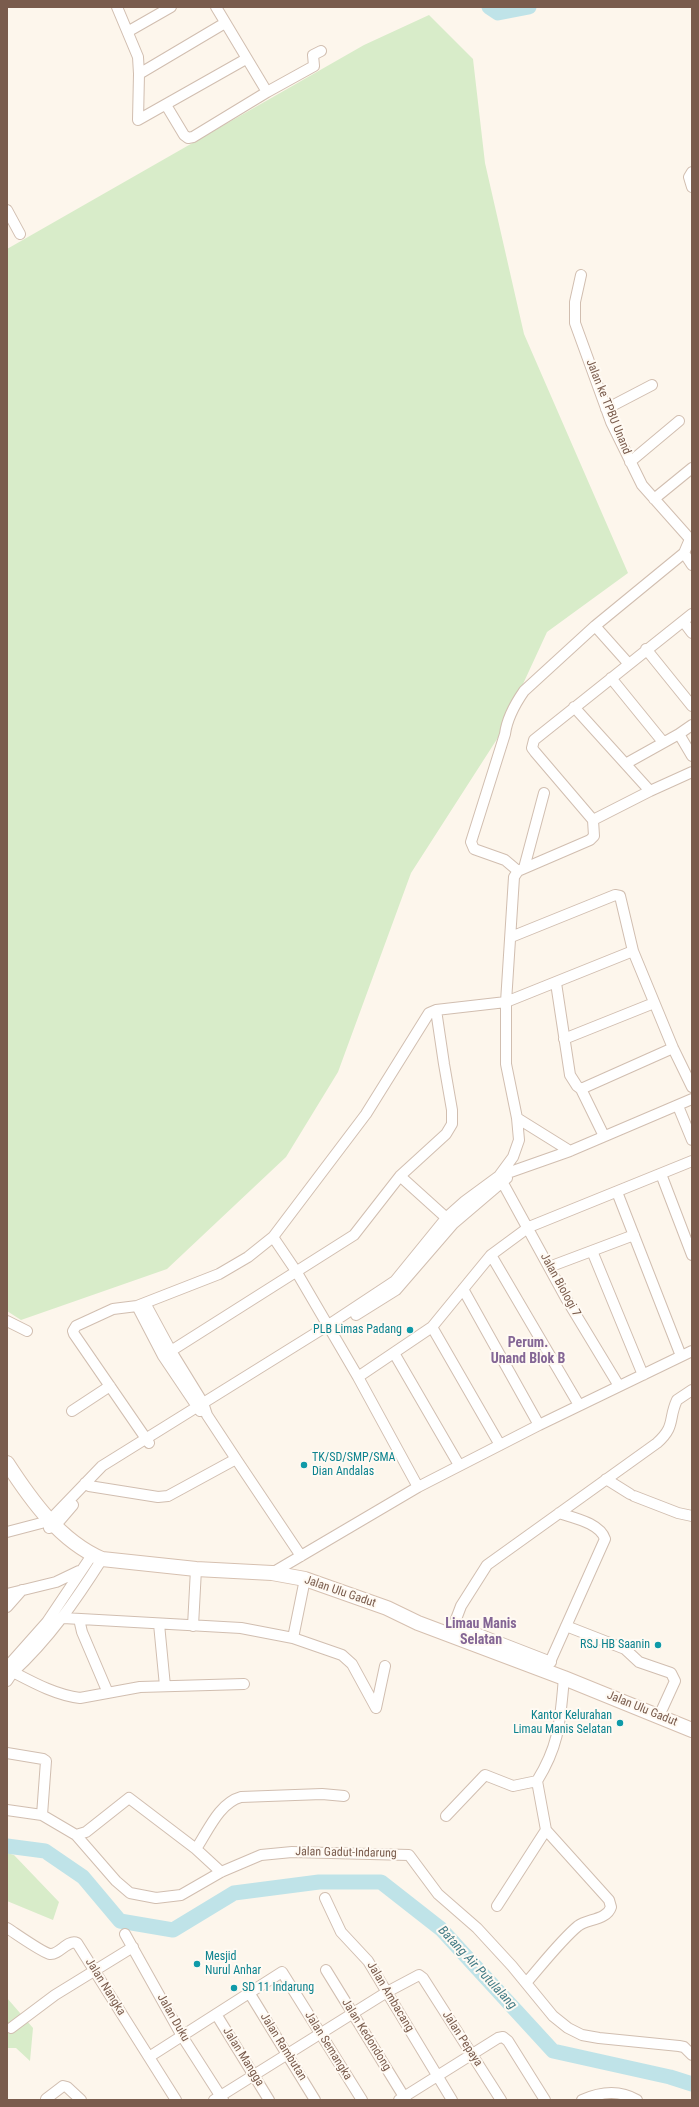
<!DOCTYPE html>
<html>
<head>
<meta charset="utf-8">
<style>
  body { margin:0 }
  #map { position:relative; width:699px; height:2107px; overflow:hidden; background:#fdf6ec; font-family:"Roboto Condensed",sans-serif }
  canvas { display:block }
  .frame { position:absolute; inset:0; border:8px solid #7a5c4d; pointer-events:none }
</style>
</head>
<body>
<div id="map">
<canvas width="699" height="2107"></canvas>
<div class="frame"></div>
</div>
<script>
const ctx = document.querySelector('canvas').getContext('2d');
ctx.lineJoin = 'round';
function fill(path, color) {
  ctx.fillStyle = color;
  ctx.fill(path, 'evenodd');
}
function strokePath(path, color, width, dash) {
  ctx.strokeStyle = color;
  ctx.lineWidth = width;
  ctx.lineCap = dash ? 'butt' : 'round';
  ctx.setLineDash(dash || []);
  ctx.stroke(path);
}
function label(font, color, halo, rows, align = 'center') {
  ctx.font = font + ' "Roboto Condensed",sans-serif';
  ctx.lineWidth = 4;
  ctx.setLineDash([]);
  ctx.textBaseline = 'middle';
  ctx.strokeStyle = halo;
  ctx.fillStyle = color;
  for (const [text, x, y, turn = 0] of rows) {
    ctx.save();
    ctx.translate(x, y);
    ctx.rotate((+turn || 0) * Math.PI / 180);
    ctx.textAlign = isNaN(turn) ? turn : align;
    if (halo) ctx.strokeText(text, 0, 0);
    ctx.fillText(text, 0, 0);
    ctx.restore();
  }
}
fill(new Path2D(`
  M429,15l44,44 12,104 39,171 104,239 -81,59 -48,104 -88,137 -73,199 -52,85 -119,112 -146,51 -14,-9v-1062l357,-204z
  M7,1853l7,2 45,47 -6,18 -46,-19z
  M7,1998l26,30 -3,33 -14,-13h-9z`), '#d8ecc9');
strokePath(new Path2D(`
  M489,7l9,6 31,-6
  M7,1846l38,5 38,26 37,44 53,9 61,-37 85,-11h62l60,47 112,122 117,26 22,7`), '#bfe3e8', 15);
const street = new Path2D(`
  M117,7l21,50 1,17 -1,46 108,-61
  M216,7l51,85
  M129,31l42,-24
  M139,74l86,-51
  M166,105l18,30 4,3 5,-1 74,-45 47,-26 -1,-11 8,-4
  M692,172l-3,5 3,10
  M7,210l13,24
  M581,275l-6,27v21l36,99 31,63 48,54 -6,14 8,12
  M606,409l46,-24
  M630,462l49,-41
  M654,499l38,-31
  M683,621l9,12
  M595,626l33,37
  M646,649l46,57
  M611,678l52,64
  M574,707l76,84 42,-19
  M692,725l-13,9 13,22
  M627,763l52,-29
  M593,820l57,-29
  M524,868l20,-75
  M518,871l-13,-11 -31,-11 -3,-7 34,-108c2,-16 10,-30 19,-43l71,-65 89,-73
  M511,937l104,-42 5,1 13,55 40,97 19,39
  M556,983l14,92 7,11 4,3 92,-41
  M564,1039l90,-36
  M581,1089l23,47
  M678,1106l14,34
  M517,1118l53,33
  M661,1174l31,81
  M400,1176l52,47
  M617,1192l64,164
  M273,1237l23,34 62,106 60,110
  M592,1251l51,124
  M491,1255l88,150
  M549,1267l85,-32
  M463,1289l76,136
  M137,1306l26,50 37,55
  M356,1315l40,-25 57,-66 54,-46
  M7,1321l20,10
  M432,1327l68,118
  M394,1353l65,112
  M163,1356l191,-121 46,-59 46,-42 6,-10v-14l-8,-46 -8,-54
  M358,1377l74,-50 59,-72 38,-28 163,-66
  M619,1386l-52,-86 -68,-124 14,-19 6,-17 -2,-22 -11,-54v-62l8,-125 4,-6 72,-31 4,-4 -1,-16 -58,-68 -3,-4 2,-8 158,-126
  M72,1411l38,-25
  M149,1443l-75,-109 -1,-3 3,-5 37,-17 24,-3 82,-32 29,-17 25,-20 93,-123 63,-101 7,-3 70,-8 127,-51
  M236,1459l65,97
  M606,1479l24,15
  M85,1483l4,3 69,11 10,-1 68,-37 -29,-44 -4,-12 -32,-52 -26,-48
  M634,1496l44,17 14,3
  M49,1528l6,-2 18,-21
  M7,1532l42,-11 53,-55 225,-140 62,-41 6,-4 52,-64 18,-16 34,-25 71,-25 122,-52
  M272,1573l146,-86 121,-62 153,-74
  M7,1594l49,-12 23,-11
  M7,1607l15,-17
  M63,1618l178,10 52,10 49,17 10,9 24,44
  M79,1619l3,13 26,61
  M159,1624l6,62
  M453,1624l98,38
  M193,1626l3,-57
  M566,1626l59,23 14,13 32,11 4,8 -16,35
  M450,1635l11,-29 26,-41 170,-122c19,-17 11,-24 20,-43l15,-10
  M293,1638l12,-59
  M7,1667l40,-45 45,-67
  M546,1671l59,-132c-5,-16 -31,-21 -46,-26
  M13,1672c36,-33 63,-72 89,-113
  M7,1681l6,-9c21,11 43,23 67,26l60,-11 104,-3
  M376,1708l9,-42
  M7,1753l36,6 3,2 -4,54
  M7,1810l35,5 34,20 40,46 14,12 26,5 25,-3 40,-23 40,-17 31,-3 117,3 29,39 39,34 35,38 41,50 15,12 14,7 17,3 80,8 5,1 8,8
  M446,1816l39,-41 28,11 24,-5c23,-37 23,-61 27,-103
  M76,1835l10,-3 43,-34 67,51 25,23
  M196,1849c12,-18 23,-46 45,-52l81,-3 22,2
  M325,1898l16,34 27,29 84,139
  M497,1906l49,-76
  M7,1928c8,5 36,25 43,26 9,1 18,-15 27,-11l99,157
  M125,1934l57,102 41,64
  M326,1970l80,130
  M526,1983c15,-17 35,-43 52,-57 9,-7 29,-6 33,-19l-2,-7 -63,-70 -9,-49
  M250,1994l65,106
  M216,2014l53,86
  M11,2028l44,-33 78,-48
  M149,2057l133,-85 80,128
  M46,2099l17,-13 4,1 14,13
  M214,2100l173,-108 32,-17 4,3 78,122
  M399,2100l99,-62 5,-1 5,4 37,59
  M582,2100c18,-8 38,-10 55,0`);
const secondary = new Path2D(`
  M7,1463c24,37 53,78 95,96l94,10 76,4 33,6 82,29 31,15 146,55 128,52`);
strokePath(street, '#d1beb0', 12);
strokePath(secondary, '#d6c0b0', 16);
strokePath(street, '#fff', 10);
strokePath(secondary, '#fff', 14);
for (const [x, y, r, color] of [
  [410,1330,4,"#0f9aa8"],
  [304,1465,4,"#0f9aa8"],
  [658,1645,4,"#0f9aa8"],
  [620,1723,4,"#0f9aa8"],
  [197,1964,4,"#0f9aa8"],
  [234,1988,4,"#0f9aa8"]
]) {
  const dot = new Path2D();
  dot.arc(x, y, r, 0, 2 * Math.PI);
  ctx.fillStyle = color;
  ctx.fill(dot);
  strokePath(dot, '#fffaf3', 1.5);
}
label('12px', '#7a5c4d', '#fffaf3', [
  ["Jalan ke TPBU Unand",608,407,68],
  ["Jalan Biologi 7",560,1285,61],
  ["Jalan Ulu Gadut",340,1592,19],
  ["Jalan Ulu Gadut",642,1709,22],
  ["Jalan Gadut-Indarung",346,1853,1],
  ["Jalan Nangka",105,1987,58],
  ["Jalan Ambacang",390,1997,59],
  ["Jalan Duku",173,2018,60],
  ["Jalan Kedondong",366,2035,58],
  ["Jalan Pepaya",462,2039,57],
  ["Jalan Semangka",328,2046,58],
  ["Jalan Rambutan",283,2047,58],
  ["Jalan Mangga",243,2057,58]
]);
label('12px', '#0d838f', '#fffaf3', [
  ["PLB Limas Padang",402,1330],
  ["TK/SD/SMP/SMA",312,1458,"left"],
  ["Dian Andalas",312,1472,"left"],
  ["RSJ HB Saanin",650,1645],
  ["Kantor Kelurahan",612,1716],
  ["Limau Manis Selatan",612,1730],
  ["Mesjid",205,1957,"left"],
  ["Nurul Anhar",205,1971,"left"],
  ["SD 11 Indarung",242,1988,"left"]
], 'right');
label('italic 13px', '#437c86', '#fffaf3', [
  ["Batang Air Putulalang",477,1968,47]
]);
label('bold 14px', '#846695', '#fffaf3', [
  ["Perum.",528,1343],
  ["Unand Blok B",528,1359],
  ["Limau Manis",481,1624],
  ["Selatan",481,1640]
]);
</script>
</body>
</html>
